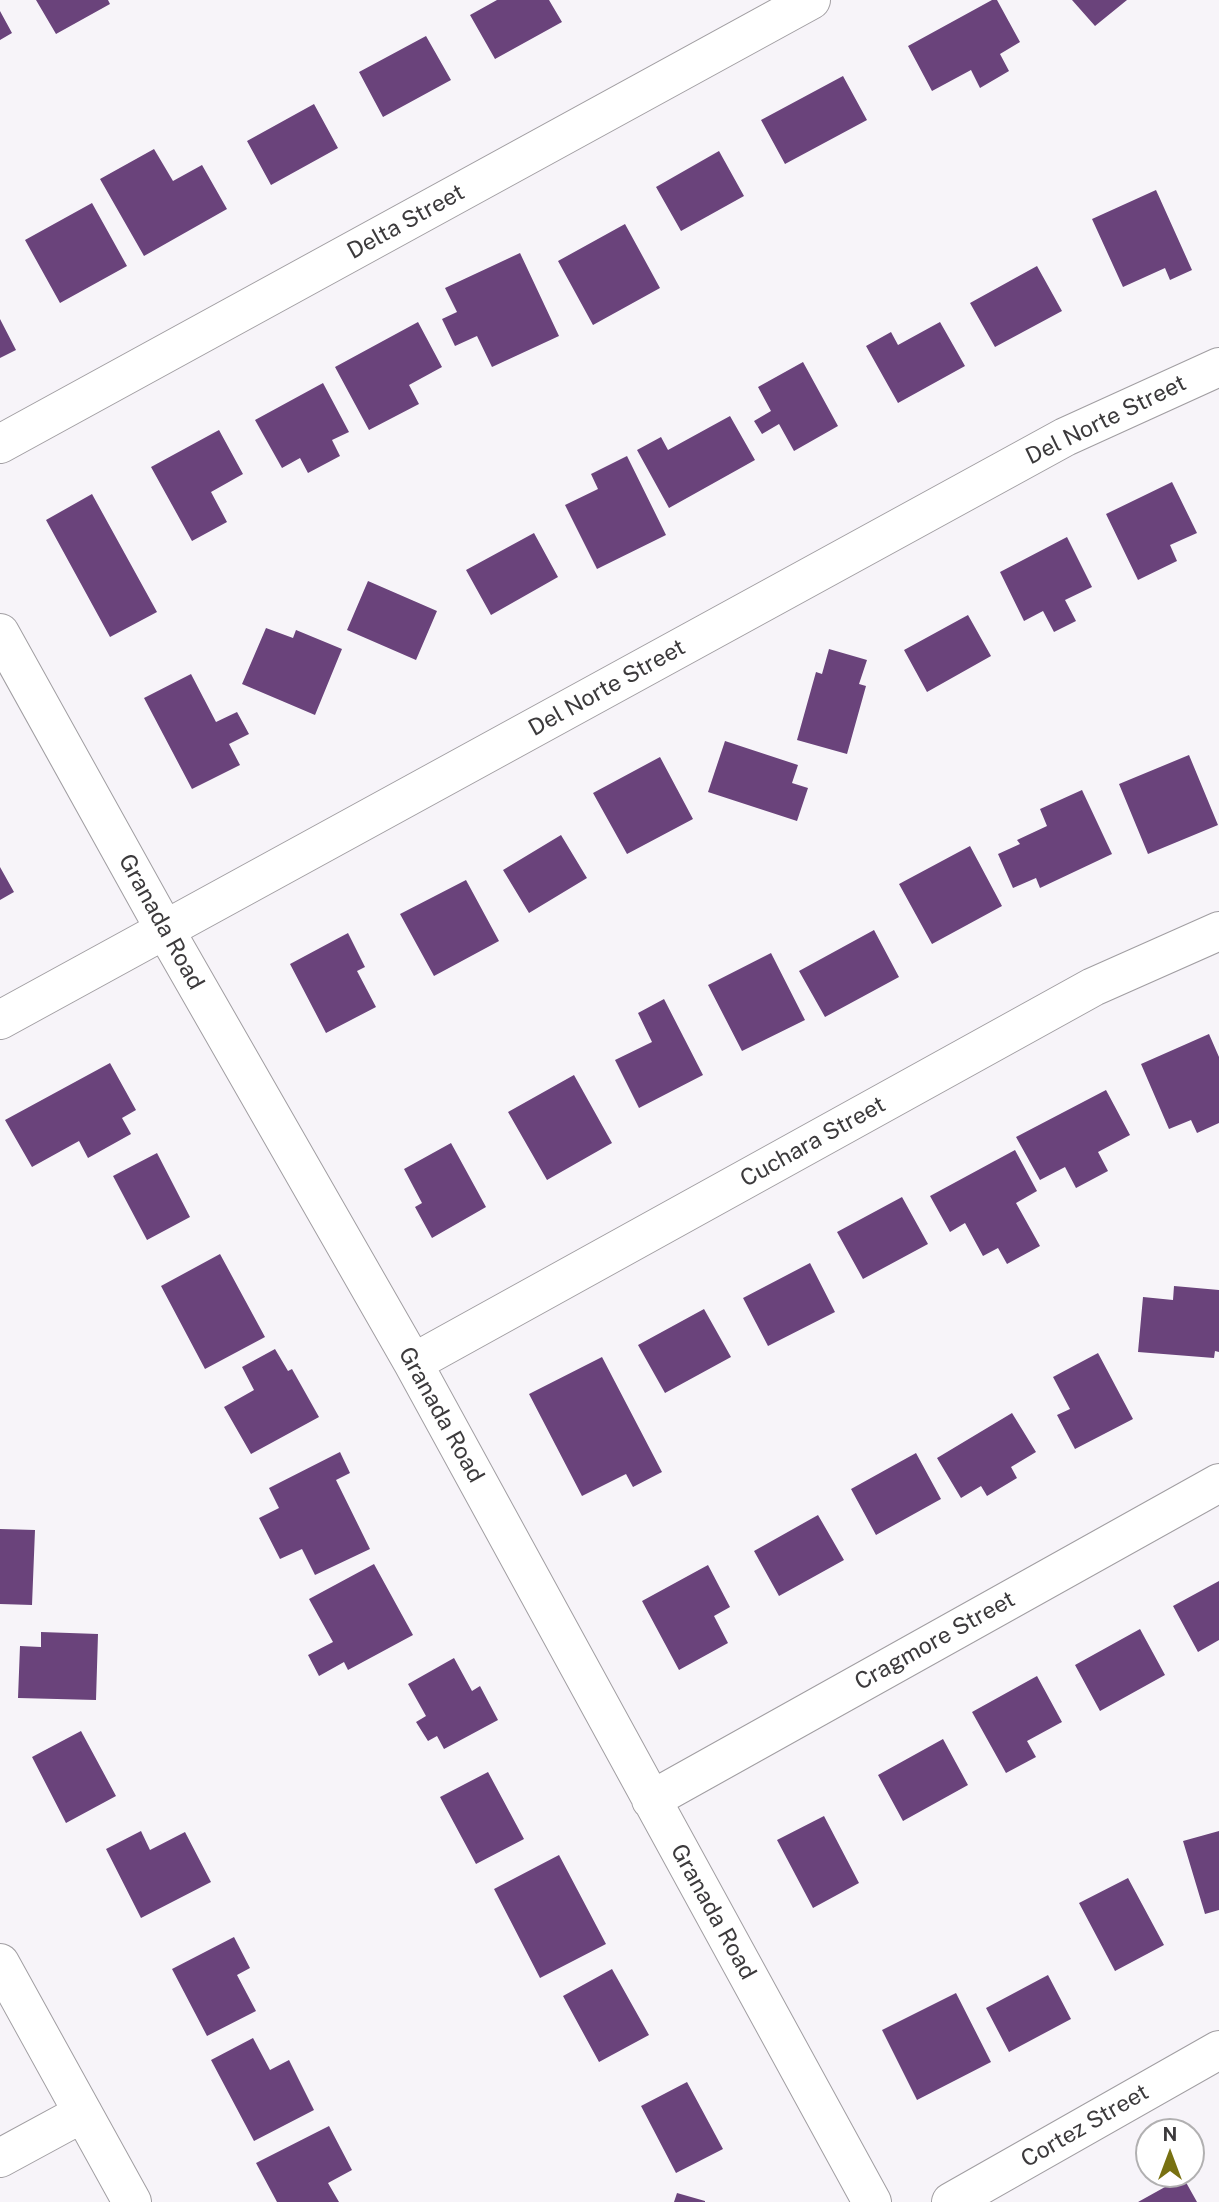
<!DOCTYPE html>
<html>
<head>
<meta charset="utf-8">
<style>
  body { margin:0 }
  #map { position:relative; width:1219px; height:2202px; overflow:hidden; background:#f7f4f9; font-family:"Public Sans",sans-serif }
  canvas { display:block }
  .north { position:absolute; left:1135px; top:2118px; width:70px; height:70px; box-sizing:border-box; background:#fff; border:2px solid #b1b0b1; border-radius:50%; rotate:0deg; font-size:19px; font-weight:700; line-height:28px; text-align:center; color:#3c3a3c }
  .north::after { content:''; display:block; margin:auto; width:24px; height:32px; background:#787112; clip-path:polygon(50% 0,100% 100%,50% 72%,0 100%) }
</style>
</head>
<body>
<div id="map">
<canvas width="1219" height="2202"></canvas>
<div class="north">N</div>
</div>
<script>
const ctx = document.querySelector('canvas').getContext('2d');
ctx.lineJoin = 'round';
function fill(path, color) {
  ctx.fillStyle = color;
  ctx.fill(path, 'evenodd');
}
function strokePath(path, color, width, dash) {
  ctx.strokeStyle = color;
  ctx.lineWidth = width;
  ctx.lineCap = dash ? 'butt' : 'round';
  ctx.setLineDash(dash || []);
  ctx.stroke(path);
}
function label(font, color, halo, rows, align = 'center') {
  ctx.font = font + ' "Public Sans",sans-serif';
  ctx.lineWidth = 7;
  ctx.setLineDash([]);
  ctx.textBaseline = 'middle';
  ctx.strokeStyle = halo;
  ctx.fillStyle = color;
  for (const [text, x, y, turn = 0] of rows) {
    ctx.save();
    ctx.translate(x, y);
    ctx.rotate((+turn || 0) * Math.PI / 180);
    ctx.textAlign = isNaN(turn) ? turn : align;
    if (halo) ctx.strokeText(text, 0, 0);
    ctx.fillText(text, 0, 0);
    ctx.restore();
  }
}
fill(new Path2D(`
  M36,0h72l2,4 -54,30z
  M497,0h52l13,22 -67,37 -25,-44z
  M992,0h5l23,42 -20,12 9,17 -29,17 -9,-18 -39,21 -24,-45z
  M1072,0h55l-32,26z
  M0,11l12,22 -12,7z
  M426,36l25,44 -68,37 -24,-45z
  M843,76l24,44 -82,44 -24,-44z
  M314,104l24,44 -67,37 -24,-44z
  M154,149l19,32 29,-16 25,44 -83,47 -44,-77z
  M719,151l25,45 -63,35 -25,-44z
  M1156,190l36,80 -22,10 -5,-12 -42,19 -31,-68z
  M92,203l35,63 -67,37 -35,-63z
  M625,224l35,64 -67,37 -35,-64z
  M520,253l39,83 -67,31 -15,-31 -22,10 -13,-27 15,-7 -12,-24z
  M1037,266l25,45 -67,36 -25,-44z
  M0,319l16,31 -16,8z
  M418,322l24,45 -33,18 10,19 -50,26 -34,-63z
  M940,322l25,44 -67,37 -32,-57 25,-14 7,13z
  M803,362l35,64 -44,25 -15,-27 -17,10 -8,-13 17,-10 -13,-24z
  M323,383l26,49 -17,8 8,16 -32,17 -8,-15 -18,10 -27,-48z
  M730,416l25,44 -86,48 -32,-58 24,-13 7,13z
  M219,430l24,44 -32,18 16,30 -35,19 -41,-74z
  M627,456l39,79 -69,34 -32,-64 33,-16 -7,-15z
  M1172,482l25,51 -27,12 7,16 -39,19 -32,-66z
  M92,494l65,118 -47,25 -64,-117z
  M534,533l24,44 -67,38 -25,-45z
  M1067,537l25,50 -27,13 11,21 -22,11 -11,-21 -19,10 -24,-49z
  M368,581l69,30 -21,49 -69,-30z
  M968,615l23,41 -64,36 -23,-42z
  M266,628l27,10 3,-8 46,19 -27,66 -73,-31z
  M829,649l38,11 -8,24 7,2 -19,68 -50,-14 19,-68 6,2z
  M191,674l25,48 21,-10 12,22 -20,10 11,21 -48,24 -48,-91z
  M725,741l73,24 -6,18 16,5 -11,33 -89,-29z
  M1189,755l29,70 -70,29 -29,-70z
  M660,757l33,62 -66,35 -34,-61z
  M1082,790l30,64 -72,34 -4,-10 -23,10 -15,-34 22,-10 -3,-4 30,-14 -7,-17z
  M561,835l26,43 -58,35 -26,-43z
  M970,846l32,60 -70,38 -33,-60z
  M0,867l14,25 -14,8z
  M466,880l33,61 -65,35 -34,-62z
  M874,930l25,47 -74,40 -26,-46z
  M348,933l17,34 -8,4 19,36 -50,26 -36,-69z
  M771,953l34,67 -63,31 -34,-66z
  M664,999l39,76 -64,33 -24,-48 37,-18 -14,-29z
  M1209,1034l10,23v66l-22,10 -6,-13 -22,9 -28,-65z
  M110,1063l26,47 -14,8 9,16 -43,24 -9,-17 -47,26 -27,-47z
  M574,1075l38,68 -65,37 -39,-68z
  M1106,1090l24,45 -32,17 10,19 -32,17 -11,-21 -25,13 -24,-43z
  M451,1143l35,64 -54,31 -17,-31 7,-4 -18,-34z
  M1015,1150l22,41 -21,12 24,43 -33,18 -9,-16 -15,8 -18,-33 -15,9 -20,-36z
  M157,1153l33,64 -43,23 -34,-64z
  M902,1197l26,47 -65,35 -26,-47z
  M220,1254l45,83 -60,32 -44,-83z
  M810,1263l25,49 -67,34 -25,-48z
  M1174,1286l45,4v62l-4,-1 -1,7 -76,-6 5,-55 30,3z
  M704,1309l27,48 -66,36 -27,-48z
  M275,1349l13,22 4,-2 27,48 -68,37 -27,-47 30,-17 -12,-23z
  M1098,1353l35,66 -58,30 -18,-34 13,-6 -17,-32z
  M602,1357l60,115 -29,15 -7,-13 -44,22 -53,-102z
  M1012,1413l24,39 -25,15 6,11 -30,18 -6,-10 -20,12 -24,-40z
  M340,1452l10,21 -14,7 34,69 -55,26 -13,-26 -22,10 -21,-41 20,-10 -10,-20z
  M916,1453l25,46 -65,36 -25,-46z
  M818,1515l26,45 -65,36 -25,-45z
  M0,1529l35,1 -3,75 -32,-1z
  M374,1564l39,71 -65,35 -4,-8 -25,14 -11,-21 25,-13 -24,-43z
  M708,1565l22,42 -16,9 14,27 -49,27 -37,-69z
  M1219,1581v59l-21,12 -25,-46z
  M1140,1629l25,46 -65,36 -25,-46z
  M41,1632l57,2 -2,66 -78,-2 2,-52 21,1z
  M454,1658l18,33 8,-5 18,34 -54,29 -7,-13 -9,5 -12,-19 10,-6 -18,-32z
  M1037,1676l25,46 -35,19 9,16 -30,16 -34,-61z
  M81,1731l35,65 -50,27 -34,-66z
  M943,1739l25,46 -65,36 -25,-46z
  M488,1772l36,67 -48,25 -36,-67z
  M824,1816l35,67 -46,25 -36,-68z
  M141,1831l9,19 35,-18 26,50 -70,36 -35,-69z
  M1219,1831v79l-14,4 -22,-73z
  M559,1855l47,89 -66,34 -46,-89z
  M1128,1878l36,67 -49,26 -36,-68z
  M234,1937l16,31 -13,7 19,36 -49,25 -35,-67z
  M612,1969l37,66 -50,27 -36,-66z
  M1048,1975l23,44 -62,33 -23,-44z
  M956,1993l35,69 -74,38 -35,-70z
  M253,2038l17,32 19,-10 25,50 -60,31 -43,-81z
  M687,2082l36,67 -47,24 -35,-67z
  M329,2126l23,44 -24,13 11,19h-62l-21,-39z
  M1183,2177l14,25h-59z
  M677,2193l28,8v1h-31z`), '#6a437b');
const minor = new Path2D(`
  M0,444l811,-444
  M0,633l165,297 248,433 459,839
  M0,1020l1065,-583 154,-70
  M413,1363l680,-376 126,-56
  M651,1800l568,-317
  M0,1963l132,239
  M0,2158l83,-45
  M951,2202l268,-152`);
strokePath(minor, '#a19ea2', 40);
strokePath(minor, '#fff', 38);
label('23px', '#3c3a3c', '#fff', [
  ["Delta Street",406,222,-29],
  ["Del Norte Street",1106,420,-26],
  ["Del Norte Street",607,688,-29],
  ["Granada Road",161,922,61],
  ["Cuchara Street",813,1142,-29],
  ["Granada Road",441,1415,61],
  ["Cragmore Street",935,1641,-29],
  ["Granada Road",713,1912,61],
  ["Cortez Street",1085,2126,-30]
]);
</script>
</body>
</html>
